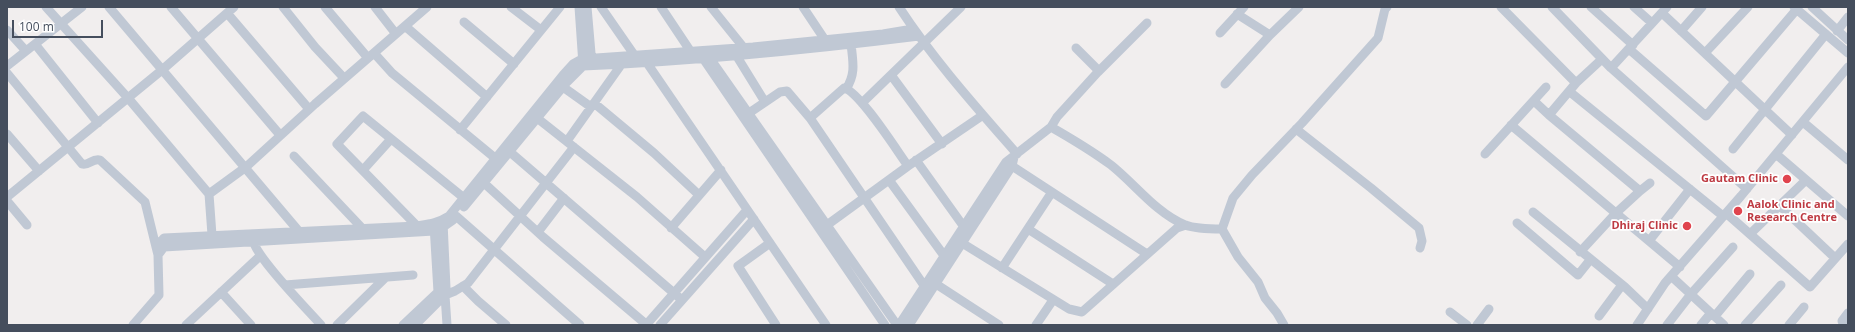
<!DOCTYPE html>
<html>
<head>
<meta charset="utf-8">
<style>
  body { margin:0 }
  #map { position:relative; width:1855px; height:332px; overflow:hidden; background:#f1eeee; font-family:"Open Sans",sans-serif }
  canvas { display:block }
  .frame { position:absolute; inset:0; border:8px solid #454e5d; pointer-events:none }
  .scale { position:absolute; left:12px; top:20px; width:91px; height:18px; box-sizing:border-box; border:2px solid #454e5d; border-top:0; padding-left:5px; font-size:12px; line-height:14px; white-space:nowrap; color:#454e5d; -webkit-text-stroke:3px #fff; paint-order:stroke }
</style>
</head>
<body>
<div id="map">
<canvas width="1855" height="332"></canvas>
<div class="frame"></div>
<div class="scale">100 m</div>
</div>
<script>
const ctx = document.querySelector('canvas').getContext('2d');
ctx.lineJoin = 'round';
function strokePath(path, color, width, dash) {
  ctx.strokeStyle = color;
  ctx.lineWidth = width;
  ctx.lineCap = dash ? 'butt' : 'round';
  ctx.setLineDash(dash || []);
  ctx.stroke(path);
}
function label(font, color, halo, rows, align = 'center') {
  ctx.font = font + ' "Open Sans",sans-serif';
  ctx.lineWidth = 3.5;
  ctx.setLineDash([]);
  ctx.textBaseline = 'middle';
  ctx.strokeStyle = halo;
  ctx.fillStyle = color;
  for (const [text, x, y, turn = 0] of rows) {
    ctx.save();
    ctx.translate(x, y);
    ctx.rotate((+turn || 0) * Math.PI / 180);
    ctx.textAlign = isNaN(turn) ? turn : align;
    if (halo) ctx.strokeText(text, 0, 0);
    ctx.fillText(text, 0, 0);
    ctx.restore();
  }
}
strokePath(new Path2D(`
  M46,7l82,91 81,96 37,-27 69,-63 112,-97
  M109,7l193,228
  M171,7l109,128
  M283,7l32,40 29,31
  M325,7l43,51
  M375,7l21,27
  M511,7l30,23
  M579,7l4,58
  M587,7l5,58
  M601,7l34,49
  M661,7l30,45
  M711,7l33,41
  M803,7l22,33
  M899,7c34,52 77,100 118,147
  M1501,7l75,76
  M1552,7l59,61 136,121
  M1591,7l42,38
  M1634,7l18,16
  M1794,7l54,46
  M1812,7l36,33
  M227,13l82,96
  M1662,13l130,122
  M1237,14l33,21
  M464,22l50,42
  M405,26l82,71
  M7,30l19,21
  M1681,31l21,-24
  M1837,31l11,-14
  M1220,33l24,-26
  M35,44l63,79
  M1629,49l77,67 91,-107
  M374,53l18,20 103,85
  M1705,53l43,-46
  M700,54l185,271
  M707,54l190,271
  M736,55l29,47
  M645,60l181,265
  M7,66l75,-59
  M1611,68l56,-61
  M1098,72l49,-49
  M7,73l75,91c7,2 10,-6 18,-4l45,42 11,45
  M891,75l51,69
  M1225,84l45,-49 29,-28
  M563,87l28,20
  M846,89c10,-15 7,-27 5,-45
  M1570,92l153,124
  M1534,101l15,14
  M594,103l60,50 45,42
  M862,103l99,-96
  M749,113l31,-21 7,-1 23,27 34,-30c16,4 53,63 64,78
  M537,118l100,79 68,60
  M810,118l115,169
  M1803,122l45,38
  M1511,125l169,142
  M1051,127c21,12 41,24 60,38 24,19 45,48 74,60 11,4 25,4 37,4l11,-31 19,-23 50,-52 76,-85 7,-29 2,-2
  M1296,129l75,59 48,40 3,13 -2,7
  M460,130l100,-123
  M7,134l32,37
  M567,141l54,-76
  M1733,149l93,-115
  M510,152l172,148
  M1485,154l61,-67
  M1776,154l72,62
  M294,156l68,72
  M916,160l48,67
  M1012,166l135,88
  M363,170l28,-31
  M889,180l56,77
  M484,183l59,54 104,88
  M1640,191l10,-8
  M209,194l3,41
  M7,197l155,-127 72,-63
  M7,201l20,24
  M1780,206l55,52
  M464,207l103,-125 16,-16c112,-5 224,-16 336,-30
  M1533,212l92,75 23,22
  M1726,213l84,74 38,-43
  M456,216l124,109
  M1517,223l61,52 12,-15
  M827,225l81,-59 75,-51
  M417,226l-80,-82 26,-28 101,82
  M671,228l50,-58
  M1028,229l85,55
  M1222,229l16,28 20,25 7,16 12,15 7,12
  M538,232l26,-34
  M1750,234l56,-54
  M252,236c-1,17 56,74 69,89
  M1649,241l41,-52
  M770,243l-32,23 38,59
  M962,243l107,66 13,3 95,-84 9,-3
  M1580,252l36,-39 24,-22 -91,-76 27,-32 26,-24
  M158,255l6,-8 270,-16 9,-4 10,-7
  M1002,268l50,-76
  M1671,276l53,49
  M936,284l63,41
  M285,285l128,-10
  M463,286l15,15 28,24
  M221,292l30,33
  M443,294l2,1 2,30
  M445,295l10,-4 13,-8 106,-136
  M1450,312l17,13
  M1599,316l23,-31
  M1715,316l35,-42
  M133,325l26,-30 -1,-40 -2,-8 8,-9 253,-12c12,-2 21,-3 32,-10l114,-141 10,-11 9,-5 171,-12 130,-13 30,-5
  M186,325l74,-69
  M337,325l48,-47
  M403,325l35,-33 -4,-67
  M415,325l30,-30 1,-7 -3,-66
  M646,325l101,-115
  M660,325l94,-106
  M899,325l107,-163 45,-35 6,-10 40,-44v-4l-21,-21
  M909,325l103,-159 2,-9
  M1036,325l17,-25
  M1477,325l12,-16
  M1637,325l28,-42 76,-87 107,-129
  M1667,325l24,-31 42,-47
  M1701,325l10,-12
  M1745,325l36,-40
  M1789,325l15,-18
  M1848,325l-6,-4 6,-8`), '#c0c8d4', 9);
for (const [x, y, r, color] of [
  [1787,179,5,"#e0444e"],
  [1738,211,5,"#e0444e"],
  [1687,226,5,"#e0444e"]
]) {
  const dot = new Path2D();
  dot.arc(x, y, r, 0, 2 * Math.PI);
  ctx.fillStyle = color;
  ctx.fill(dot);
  strokePath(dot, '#fff', 1.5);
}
label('bold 11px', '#be3a42', '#fff', [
  ["Gautam Clinic",1778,179],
  ["Aalok Clinic and",1747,205,"left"],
  ["Research Centre",1747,218,"left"],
  ["Dhiraj Clinic",1678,226]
], 'right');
</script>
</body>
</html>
